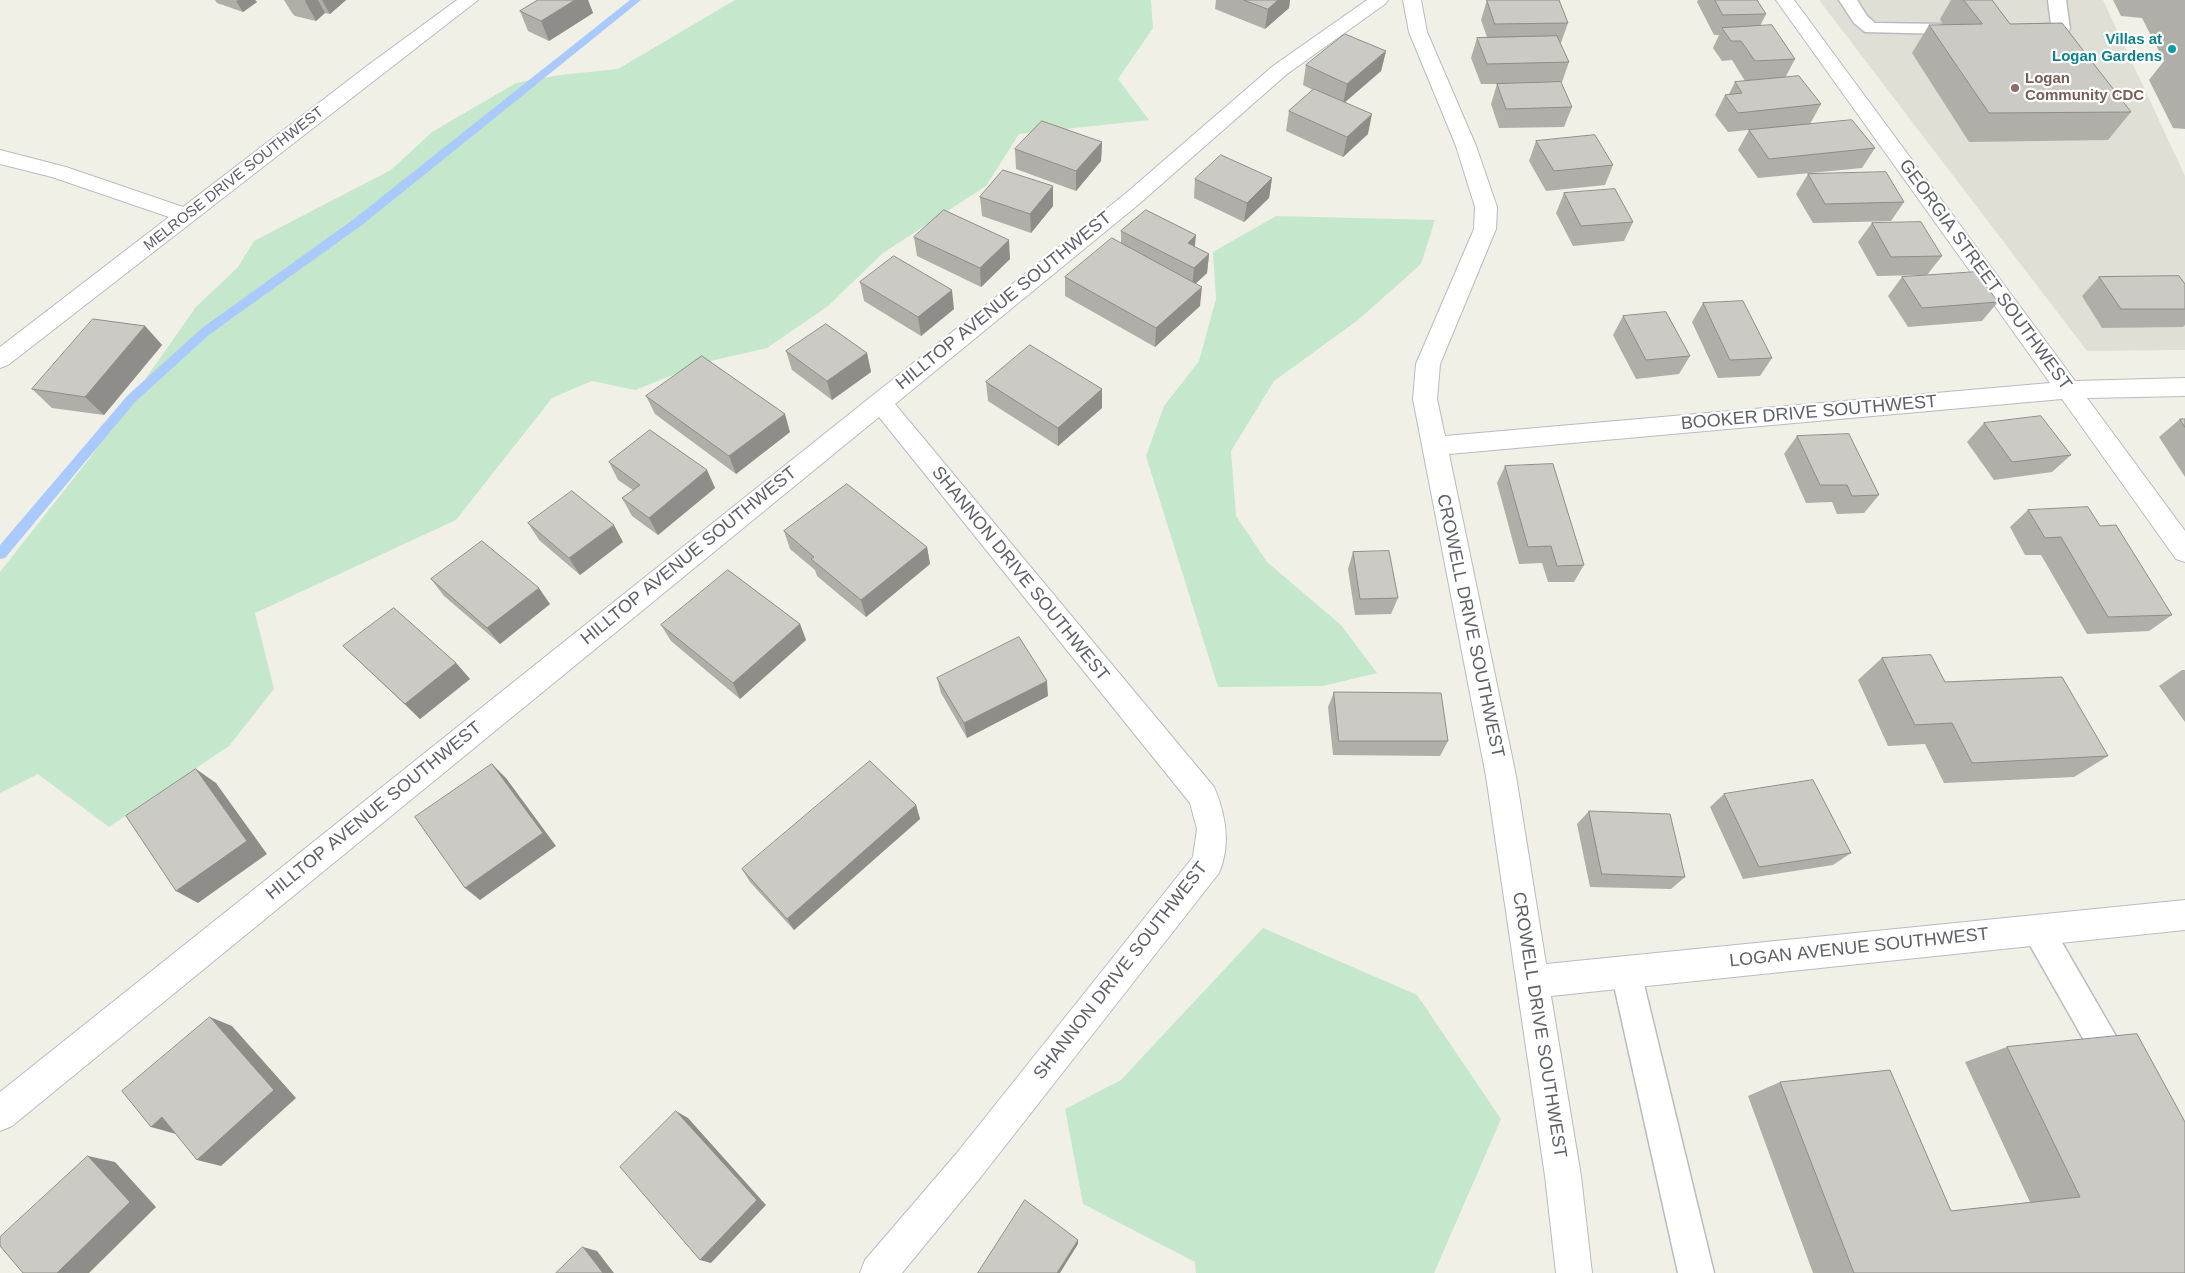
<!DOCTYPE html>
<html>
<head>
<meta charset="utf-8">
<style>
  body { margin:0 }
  canvas { display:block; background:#f0f0e7 }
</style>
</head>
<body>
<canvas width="2185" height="1273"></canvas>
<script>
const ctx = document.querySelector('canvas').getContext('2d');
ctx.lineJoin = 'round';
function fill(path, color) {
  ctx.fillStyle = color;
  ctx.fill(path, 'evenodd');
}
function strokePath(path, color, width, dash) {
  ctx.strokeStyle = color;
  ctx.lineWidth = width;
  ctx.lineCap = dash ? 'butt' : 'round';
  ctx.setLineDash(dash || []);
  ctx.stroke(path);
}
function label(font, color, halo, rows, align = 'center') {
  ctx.font = font + ' Arial,sans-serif';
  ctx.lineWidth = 4.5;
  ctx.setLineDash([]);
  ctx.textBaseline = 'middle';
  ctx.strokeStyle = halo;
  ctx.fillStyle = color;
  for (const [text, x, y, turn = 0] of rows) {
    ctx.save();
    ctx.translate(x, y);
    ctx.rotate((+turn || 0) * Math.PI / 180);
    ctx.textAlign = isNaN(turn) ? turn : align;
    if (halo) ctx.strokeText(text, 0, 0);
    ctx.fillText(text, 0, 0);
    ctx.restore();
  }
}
fill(new Path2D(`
  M1819,0h284l82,176v174l-98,1z`), '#e0dfd5');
fill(new Path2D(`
  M735,0h416l2,28 -35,51 31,41 -130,14 -33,52 -103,67 -55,53 -61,42 -61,14 -71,28 -43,-9 -40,17 -96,122 -201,93 19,76 -45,57 -120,81 -71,-53 -38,19v-221l89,-113 107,-152 42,-40 16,-26 137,-71 41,-38 84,-49 44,-8 58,-6z
  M1276,216l159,4 -14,44 -63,56 -84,61 -43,70 5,65 31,46 74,63 36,48 -54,13 -105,1 -72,-231 18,-50 35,-45 17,-62 -3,-47z
  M1263,928l154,67 84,124 -67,154h-238l-1,-11 -112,-58 -18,-95 56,-29z`), '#c5e7cb');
fill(new Path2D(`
  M630,0h11l-279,225 -152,109 -75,68 -130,156 -5,1v-14l127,-149 75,-68 152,-109z`), '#aac9fd');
const lane = new Path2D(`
  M1839,0h18l10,16 8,7 71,1 6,1 3,4 -3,4 -6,1 -81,-2 -11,-9z
  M2048,0h18l4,29 -3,4 -6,1 -36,-1 -3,-4 3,-4 26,-1z
  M2038,915l11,5 79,137 5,11 -5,11 -11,5 -11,-5 -79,-139 -4,-10 4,-10z
  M1626,957l11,4 4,11 73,301h-36l-67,-301 4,-11z`);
const street = new Path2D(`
  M457,0h21l-470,365 -8,3v-21l169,-130 -117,-40 -52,-13v-14l66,17 117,40 184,-141z
  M1367,0h21l-3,4 -98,70 -148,130 -244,200 319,383c12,28 17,58 5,86l-239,305 -78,95h-42l5,-13 91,-106 237,-297 4,-28 -7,-26 -311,-386 -867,709 -12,5v-39l1125,-898 148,-128z
  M1403,0h18l6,32 49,114 21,61 -1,22 -56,135 -3,35 8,37 605,-53 -274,-383h18l281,381 110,-3v18l-98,2 98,133v31l-9,-3 -114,-160 -613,55 67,322 30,188 639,-64v30l-634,66 30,180 11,97h-36l-11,-97 -59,-400 -73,-377 3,-35 58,-135 1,-22 -19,-61 -47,-114z`);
strokePath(lane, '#b9bbc0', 3);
strokePath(street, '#b9bbc0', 2);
fill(lane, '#fff');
fill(street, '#fff');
fill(new Path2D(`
  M215,0h40l2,2 -14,10 -26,-9z
  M284,0h62l-16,14 -5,-1 -9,8 -21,-5 -3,-3z
  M538,0h50l5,13 -44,28 -21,-10 -8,-20z
  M1216,0h74l-1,8 -24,21 -50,-20z
  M1487,0l81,23 -7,20h-1l9,19 -7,20 -62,2 72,23 -8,20 -65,1 -8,-24 6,-20h-16l-10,-26 6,-20 10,-1 -6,-17z
  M1698,0h59l9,14 -6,12 35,33 -10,19 36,26 -11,20 65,24 -13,20 -104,10 -20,-28 11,-20 60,-6 -81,8 -13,-17 10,-20 4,-1 6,-12 23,-2 -13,1 -13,-21 -10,1 -9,-13 6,-13h-5l-17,-33z
  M1951,0h41l18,24 121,88 -23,28 -139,2 -57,-89 17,-28h14l-3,-6z
  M2113,0h72v129l-12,-1 -24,-48 15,-19 -22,-43 -21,-2z
  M1386,51l-5,20 -36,31 23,32 -25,23 -57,-26 3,-20 24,-21 -10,-5 3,-20z
  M1536,141l77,24 -8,20 -59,6 -17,-30z
  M1102,142l-1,19 -25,30 -60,-22 -1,-20z
  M1808,174l96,28 -13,19 -78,2 -17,-29z
  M1272,178l-3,20 -25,24 -50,-24 1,-19z
  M1053,186v20l-22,27 -49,-17 -2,-19z
  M1564,193l69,29 -9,19 -51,5 -17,-33z
  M1872,223l70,33 -15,19 -50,1 -19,-34z
  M1121,231l74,16 14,7 -2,19 -11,10 4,23 -45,41 -90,-51v-19l56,-34z
  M914,237l96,22 -29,28 -64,-31z
  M1902,277l96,25 -16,19 -74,6 -20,-31z
  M2099,277l86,7v41l-2,2 -81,1 -20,-32z
  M860,282l94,27 -33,27 -57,-35z
  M1703,303l69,55 -12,18 -42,2 -26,-56z
  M1623,316l67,40 -11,18 -43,5 -23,-44z
  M145,326l17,19 -58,70 -52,-7 -20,-19z
  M786,351l81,2 4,19 -39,28 -40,-30z
  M986,382l116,7v19l-44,38 -70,-45z
  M646,396l144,36 -54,42 -81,-60z
  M2180,419h5v58l-26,-40z
  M1984,423l87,32 -19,17 -58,8 -27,-38z
  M1797,436l82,59 -15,18 -27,1 -5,-12 -26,1 -22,-49z
  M609,462l98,8 8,18 -57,47 -26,-19 -10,-18 11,-8 -15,-10z
  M1505,466l79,99 -10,17h-26l-6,-19 -23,1 -22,-81z
  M2028,510l72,16 72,89 -23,16 -62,3 -46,-79h-16l-15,-28z
  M528,523l95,19 -43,33 -41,-35z
  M784,531l143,16 3,17 -64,53 -49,-41 -2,-6 -25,-21z
  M1353,552l45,46 -7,16 -36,1 -7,-46z
  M431,579l119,25 -50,40 -56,-48z
  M800,624l6,16 -66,59 -69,-58 -10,-16z
  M343,646l113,17 14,16 -50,40z
  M1882,658l63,24 163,74 -34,21 -130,6 -19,-39 -37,2 -30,-66z
  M2182,670h3v52l-26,-36z
  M937,678l111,18 -81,42 -26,-45z
  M1334,692l114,49 -8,15 -107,-1 -5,-48z
  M1724,794l127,59 -18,12 -90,14 -33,-72z
  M916,805l4,14 -126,111 -44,-48 -8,-13z
  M1589,811l96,66 -14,12 -81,-2 -13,-63z
  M2007,1047l178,226h-372l-65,-177 32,-14 171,129 79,-9 -65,-140z`), '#afaea9');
fill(new Path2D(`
  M239,0h16l2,2 -14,10 -7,-11z
  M306,0h12l7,13 -9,8 -11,-20z
  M322,0h24l-16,14z
  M575,0h13l5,13 -44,28 -8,-20z
  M1278,0h12l-1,8 -24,21 3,-20z
  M1386,51l-5,20 -38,33 4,-20z
  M1372,114l-4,20 -25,23 4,-20z
  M1102,142l-1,19 -25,30v-20z
  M1272,178l-3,20 -25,24 3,-19z
  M1053,186v20l-22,27 -1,-19z
  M1196,235l-2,20 -6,-12z
  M1009,240l1,19 -29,28 -1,-19z
  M1209,254l-2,19 -15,14 2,-19z
  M1202,287l-2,19 -45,41 1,-19z
  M952,290l2,19 -33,27 -3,-19z
  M145,326l17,19 -58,70 -19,-18z
  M867,353l4,19 -39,28 -5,-19z
  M1102,389v19l-44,38v-18z
  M785,414l5,18 -54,42 -7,-18z
  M707,470l8,18 -57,47 -9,-17z
  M614,525l9,17 -43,33 -11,-17z
  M927,547l3,17 -64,53 -5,-17z
  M539,588l11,16 -50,40 -13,-16z
  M800,624l6,16 -66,59 -7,-16z
  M456,663l14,16 -50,40 -15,-15z
  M1047,681l1,15 -81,42 -3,-15z
  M492,764l14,14 50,68 -76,54 -15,-12z
  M196,769l20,14 51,71 -69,49 -22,-12z
  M916,805l4,14 -126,111 -7,-11z
  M210,1017l22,9 64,72 -75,68 -24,-6z
  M676,1111l12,7 78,87 -55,58 -11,-3z
  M162,1117l14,17 -25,-7z
  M88,1156l27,6 41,45 -67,66h-32z
  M1078,1240v4l-18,29h-3z
  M583,1247l14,4 17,22h-11z`), '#8f8d89');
const building = new Path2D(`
  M538,0h37l-34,21 -21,-10z
  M1244,0h34l-10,9z
  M1487,0h72l9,23 -73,1z
  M1715,0h42l9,14 -43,1z
  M1964,0h28l18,24 52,-1 69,89 -142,1 -60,-88 53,-1z
  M1772,25l23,34 -40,2 -14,-20h-10l-9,-13z
  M1345,34l41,17 -39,33 -41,-19z
  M1557,36l12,26 -82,2 -10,-26z
  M1799,76l22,28 -83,9 -13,-18 17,-2 -7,-11z
  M1561,82l11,25 -66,2 -9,-25z
  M1314,89l58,25 -25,23 -58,-26z
  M1852,120l23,28 -106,11 -20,-29z
  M1042,121l60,21 -26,29 -61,-22z
  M1595,135l18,30 -59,6 -18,-30z
  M1221,155l51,23 -25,25 -52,-24z
  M1003,170l50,16 -23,28 -50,-17z
  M1886,172l18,30 -79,2 -17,-30z
  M1615,189l18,33 -52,4 -17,-33z
  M944,210l65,30 -29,28 -66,-31z
  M1146,210l50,25 -8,8 21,11 -15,14 -73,-37z
  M1921,222l21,34 -51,1 -19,-34z
  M1112,238l90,49 -46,41 -91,-51z
  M894,256l58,34 -34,27 -58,-35z
  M1976,272l22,30 -76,6 -20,-31z
  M2179,276l6,8v25h-64l-22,-32z
  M1743,301l29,57 -42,2 -27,-57z
  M1666,312l24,44 -44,4 -23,-44z
  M93,319l52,7 -60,71 -53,-8z
  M826,324l41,29 -40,28 -41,-30z
  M1030,345l72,44 -44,39 -72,-46z
  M702,356l83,58 -56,42 -83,-60z
  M2041,416l30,39 -59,7 -28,-39z
  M2180,419h5v8z
  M650,430l57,40 -58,48 -27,-20 18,-13 -31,-23z
  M1849,434l30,61 -27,1 -5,-11h-27l-23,-49z
  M1553,464l31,101 -27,1 -6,-20 -23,1 -23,-81z
  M847,484l80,63 -66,53 -50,-41 3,-2 -30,-26z
  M572,491l42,34 -45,33 -41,-35z
  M2088,507l12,19 16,-1 56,90 -64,2 -47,-80 -16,1 -17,-28z
  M482,541l57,47 -52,40 -56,-49z
  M1389,551l9,47 -38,1 -7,-47z
  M728,570l72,54 -67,59 -72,-58z
  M394,608l62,55 -51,41 -62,-58z
  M1019,637l28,44 -83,42 -27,-45z
  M1931,655l14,27 117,-5 46,79 -136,7 -20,-40 -37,2 -33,-67z
  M1334,692l107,1 7,48h-109z
  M870,761l46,44 -129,114 -45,-50z
  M492,764l51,69 -78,55 -50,-71z
  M196,769l51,72 -71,50 -50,-75z
  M1813,780l38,73 -92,14 -35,-73z
  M1589,811l81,3 15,63 -83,-3z
  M210,1017l64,73 -77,70 -35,-43 -11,10 -29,-36z
  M2137,1034l48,88v151h-331l-74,-191 110,-12 61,141 129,-14 -73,-150z
  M676,1111l81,89 -57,60 -80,-93z
  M88,1156l42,46 -73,71h-34l-23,-27v-9z
  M1025,1200l53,40 -21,33h-79z
  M583,1247l20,26h-47z`);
fill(building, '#cccac4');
strokePath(building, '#8f8d89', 1);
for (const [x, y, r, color] of [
  [2172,49,5,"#0f9aa8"],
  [2015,88,5,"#8d6e63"]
]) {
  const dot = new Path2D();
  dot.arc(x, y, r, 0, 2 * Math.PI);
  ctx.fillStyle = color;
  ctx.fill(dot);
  strokePath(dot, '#fff', 2);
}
label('bold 15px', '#0d838f', '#fff', [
  ["Villas at",2162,40],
  ["Logan Gardens",2162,57]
], 'right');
label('bold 15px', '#785e54', '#fff', [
  ["Logan",2025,79],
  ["Community CDC",2025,96]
], 'left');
label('15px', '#5e6167', '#fff', [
  ["MELROSE DRIVE SOUTHWEST",234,179,-38]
]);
label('18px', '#5e6167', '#fff', [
  ["GEORGIA STREET SOUTHWEST",1985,275,54],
  ["HILLTOP AVENUE SOUTHWEST",1004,301,-39],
  ["BOOKER DRIVE SOUTHWEST",1809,413,-5],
  ["HILLTOP AVENUE SOUTHWEST",689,556,-39],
  ["SHANNON DRIVE SOUTHWEST",1020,574,51],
  ["CROWELL DRIVE SOUTHWEST",1470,626,78],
  ["HILLTOP AVENUE SOUTHWEST",374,811,-39],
  ["LOGAN AVENUE SOUTHWEST",1859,948,-6],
  ["SHANNON DRIVE SOUTHWEST",1121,971,-52],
  ["CROWELL DRIVE SOUTHWEST",1539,1025,81]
]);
</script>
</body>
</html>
